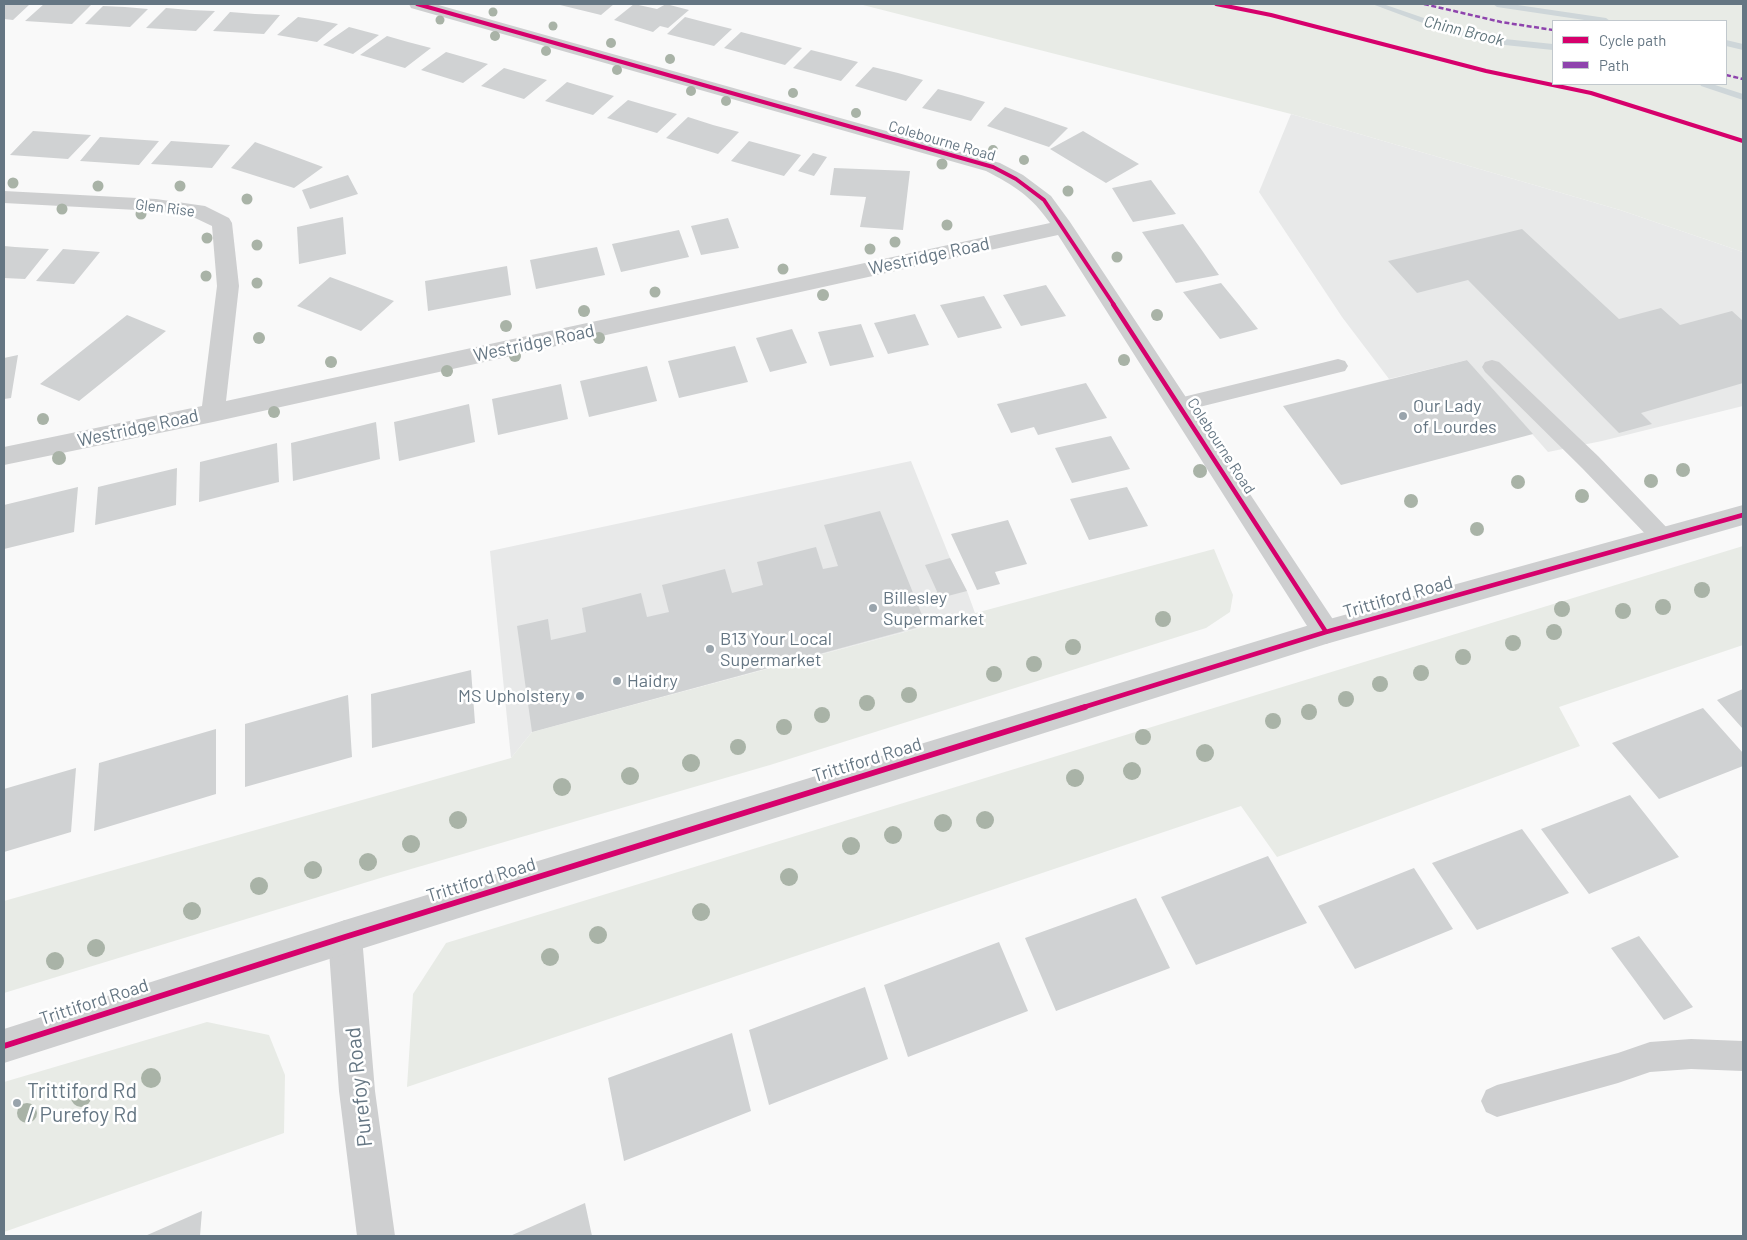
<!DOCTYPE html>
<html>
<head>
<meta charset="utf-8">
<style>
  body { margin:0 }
  #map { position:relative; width:1747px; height:1240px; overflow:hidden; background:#f9f9f9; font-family:Barlow,sans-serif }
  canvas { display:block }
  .frame { position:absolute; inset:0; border:5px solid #657683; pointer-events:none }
  .legend { position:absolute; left:1552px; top:20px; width:175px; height:65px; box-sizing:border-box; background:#fff; border:1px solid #c1c8cd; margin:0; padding:6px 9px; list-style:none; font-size:15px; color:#657683 }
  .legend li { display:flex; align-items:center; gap:10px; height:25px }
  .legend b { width:25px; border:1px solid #c1c8cd }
</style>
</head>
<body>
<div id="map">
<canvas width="1747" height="1240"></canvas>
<div class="frame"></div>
<ul class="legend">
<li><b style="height:6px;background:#d6006c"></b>Cycle path</li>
<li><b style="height:6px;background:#8e44ad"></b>Path</li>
</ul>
</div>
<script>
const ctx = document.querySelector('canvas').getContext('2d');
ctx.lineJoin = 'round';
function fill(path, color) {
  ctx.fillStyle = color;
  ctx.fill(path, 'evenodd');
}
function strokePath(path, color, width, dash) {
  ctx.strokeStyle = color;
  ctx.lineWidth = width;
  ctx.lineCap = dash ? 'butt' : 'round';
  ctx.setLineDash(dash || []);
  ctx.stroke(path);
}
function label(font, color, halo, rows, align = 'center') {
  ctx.font = font + ' Barlow,sans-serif';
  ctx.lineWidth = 5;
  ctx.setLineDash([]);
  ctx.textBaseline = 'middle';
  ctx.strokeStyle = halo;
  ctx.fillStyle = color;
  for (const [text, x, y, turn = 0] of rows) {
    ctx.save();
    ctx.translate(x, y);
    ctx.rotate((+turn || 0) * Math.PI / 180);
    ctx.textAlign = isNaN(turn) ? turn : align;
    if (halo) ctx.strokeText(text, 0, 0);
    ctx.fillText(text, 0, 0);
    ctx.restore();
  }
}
fill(new Path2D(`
  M1291,114l329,96 123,42v154l-141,35 -54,11 -81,-92 -78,19 -47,-62 -83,-125z
  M911,461l39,97 17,33 8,22 -443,119 -21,26 -21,-207z`), '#e8e9e9');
fill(new Path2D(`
  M859,4h884v248l-123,-42 -329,-96zM1553,21h173v63h-173z
  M1743,546v99l-184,62 21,39 -303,111 -36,-51 -834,281 6,-93 33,-51z
  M1214,549l19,46 -3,17 -24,16 -436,137 -383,111 -383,117v-92l507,-143 21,-26z
  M207,1022l62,13 16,40 -1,58 -280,99v-150z`), '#e8ebe6');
fill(new Path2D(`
  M1372,4h11l70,24 42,10 58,6v6l-58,-6 -48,-12z
  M1493,4h18l95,14 4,3h-19l-94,-14z
  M1726,40l17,4v6l-17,-4z
  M1700,84h12l31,10v6l-42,-14z`), '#ced6d9');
fill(new Path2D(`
  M4,4h26l-17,16 -9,-1z
  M44,4h48l-20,20 -47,-3z
  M556,4h58l-13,11z
  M634,4l23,5 9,-5 23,6 -21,18 -8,-2 -7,6 -39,-12z
  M103,6l22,1 23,2 -18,18 -45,-3z
  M166,8l24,2 25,1 -19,20 -50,-3z
  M230,12l25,2 25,1 -16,19 -51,-3z
  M298,17l20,3 20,4 -21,18 -40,-7z
  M685,17l23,6 24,6 -18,17 -47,-12z
  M349,27l30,8 -26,19 -30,-9z
  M741,32l31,8 30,8 -17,17 -61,-17z
  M387,36l21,6 23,6 -26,20 -45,-13z
  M811,50l24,6 23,6 -17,19 -48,-13z
  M446,52l42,12 -25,19 -42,-13z
  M873,67l25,6 25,7 -17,21 -51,-15z
  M504,68l21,6 22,6 -23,19 -43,-13z
  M567,82l23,7 24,7 -21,19 -48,-14z
  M938,89l23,6 24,7 -14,19 -49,-13z
  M628,100l24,7 25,7 -20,19 -50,-15z
  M1005,107l31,10 32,11 -19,19 -62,-21z
  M688,117l25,8 26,7 -21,22 -52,-16z
  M33,131l58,4 -23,24 -58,-4z
  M1083,131l27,16 29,17 -33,19 -56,-34z
  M100,137l30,2 29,2 -20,24 -59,-4z
  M171,141l29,2 30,2 -18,23 -61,-4z
  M749,141l52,14 -17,21 -53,-15z
  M255,142l41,15 27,10 -29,21 -63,-20z
  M813,153l14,4 -13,19 -16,-5z
  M834,168l76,3 -7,59 -43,-3 6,-30 -36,-2z
  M348,175l10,19 -48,15 -8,-19z
  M1151,180l25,34 -43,8 -21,-34z
  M343,217l3,37 -47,10 -2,-37z
  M728,218l11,30 -38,7 -10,-29z
  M1183,224l18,25 18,26 -43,8 -34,-51z
  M1522,229l97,90 42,-11 19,17 52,-14 11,10v62l-102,30 11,11 -33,9 -151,-153 -51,13 -29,-32z
  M679,230l10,27 -68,15 -9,-28z
  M4,246l11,1 34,2 -24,30 -21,-1z
  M597,247l8,28 -69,14 -6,-29z
  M63,249l37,3 -26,32 -38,-3z
  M507,266l4,29 -83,16 -3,-30z
  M330,277l30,11 34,13 -33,30 -64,-25z
  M1221,283l18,22 19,24 -38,10 -37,-47z
  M1046,285l20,31 -45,10 -18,-31z
  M984,296l18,32 -44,10 -18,-33z
  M915,314l14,31 -41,9 -14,-31z
  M127,315l39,16 -87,70 -39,-17z
  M861,324l13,33 -44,9 -12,-34z
  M792,329l15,34 -37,9 -14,-34z
  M735,346l13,36 -69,16 -11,-37z
  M18,355l-7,43 -7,1v-41z
  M1467,360l66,74 -192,51 -58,-79z
  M647,366l10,35 -68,16 -9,-36z
  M1086,383l21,35 -69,17 -4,-8 -23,6 -14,-29z
  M561,384l7,35 -70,16 -6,-36z
  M469,404l6,38 -76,19 -5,-39z
  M376,422l4,37 -87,22 -2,-38z
  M1111,436l19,33 -58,14 -17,-35z
  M277,443l2,39 -80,20 1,-40z
  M177,468l-1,37 -81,20 3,-38z
  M78,487l-4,45 -70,17v-44z
  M1127,487l21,39 -59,14 -19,-41z
  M880,511l46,114 -394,107 -15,-106 31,-7 3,21 35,-8 -4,-24 59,-15 6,24 22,-5 -7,-27 63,-16 7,24 31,-8 -6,-23 59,-15 7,22 15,-3 -14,-41z
  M1008,520l19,44 -32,8 5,12 -23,6 -26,-56z
  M950,558l17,33 -27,7 -15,-33z
  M471,670l4,53 -103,25 -1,-54z
  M1743,689v40l-26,-29z
  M348,695l4,62 -107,30v-63z
  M1703,708l40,45v13l-84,33 -47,-56z
  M216,729v65l-122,37 5,-68z
  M76,768l-5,64 -67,20v-63z
  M1630,795l49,62 -90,37 -48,-65z
  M1522,829l47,64 -92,37 -45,-67z
  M1268,856l39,67 -111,42 -35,-68z
  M1414,868l39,61 -98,40 -37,-63z
  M1136,898l34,70 -114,43 -31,-73z
  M1639,936l54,71 -29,13 -53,-72z
  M999,942l29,69 -120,46 -24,-72z
  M865,987l23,72 -119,46 -20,-75z
  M732,1033l19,78 -127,50 -16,-83z
  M585,1203l7,33h-82z
  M202,1211l-2,25h-55z`), '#d0d2d3');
fill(new Path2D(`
  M1338,359l7,2 3,5 -3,5 -166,41 -7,-2 -3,-5 3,-5 7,-2z
  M1492,360l7,2 99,94 72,75 3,6 -3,6 -8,3 -8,-3 -72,-75 -97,-96 -3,-5 3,-5z
  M1691,1039l52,2v30l-52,-2 -41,3 -32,11 -121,34 -11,-5 -5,-11 5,-11 11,-5 121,-32 32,-11z`), '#cecfd0');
fill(new Path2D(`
  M409,4h26l565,159 23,12 28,21 19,26 266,402 4,8 -4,8 -10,4 -10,-4 -258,-405 -845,187 -209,43v-18l198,-41 15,-120 -5,-60 -19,-9 -37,-6 -152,-8v-12l152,8 49,7 24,12 3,5 7,63 -13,115 824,-178c-19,-27 -35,-37 -64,-52l-575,-163z
  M345,920l12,5 5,12 13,154 20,145h-38l-18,-145 -11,-154 5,-12z`), '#cecfd0');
fill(new Path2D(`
  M1743,505v20l-417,119 -981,310 -341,109v-34l341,-109 981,-300z`), '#cecfd0');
strokePath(new Path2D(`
  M1424,4l77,18 52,8
  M1726,75l17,4`), '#8e44ad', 2.5, [5, 2.5]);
strokePath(new Path2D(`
  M417,4l576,163 23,12 28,21 70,105
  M1216,4l55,11 215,56 105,22 152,48`), '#d6006c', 4);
strokePath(new Path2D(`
  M1113,304l213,328
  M1081,708l245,-76 417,-117`), '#d6006c', 4.5);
strokePath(new Path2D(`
  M4,1046l341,-109 740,-230`), '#d6006c', 6);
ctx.fillStyle = '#a9b3a7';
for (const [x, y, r] of [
  [493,12,4.5],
  [440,20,4.5],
  [553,26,4.5],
  [495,36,5],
  [611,43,5],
  [546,51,5],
  [670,59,5],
  [617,70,5],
  [691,91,5],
  [793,93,5],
  [726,101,5],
  [856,113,5],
  [993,150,5],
  [1024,160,5],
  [942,164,5.5],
  [13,183,5.5],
  [98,186,5.5],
  [180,186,5.5],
  [1068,191,5.5],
  [247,199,5.5],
  [62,209,5.5],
  [141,214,5.5],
  [947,225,5.5],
  [207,238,5.5],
  [895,242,5.5],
  [257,245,5.5],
  [870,249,5.5],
  [1117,257,5.5],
  [783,269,5.5],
  [206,276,5.5],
  [257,283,5.5],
  [655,292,5.5],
  [823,295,6],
  [584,311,6],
  [1157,315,6],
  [506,326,6],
  [259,338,6],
  [599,338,6],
  [515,356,6],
  [1124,360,6],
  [331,362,6],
  [447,371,6],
  [274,412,6],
  [43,419,6],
  [59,458,7],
  [1683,470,7],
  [1200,471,7],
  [1651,481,7],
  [1518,482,7],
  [1582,496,7],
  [1411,501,7],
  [1477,529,7],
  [1702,590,8],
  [1663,607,8],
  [1562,609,8],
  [1623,611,8],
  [1163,619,8],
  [1554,632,8],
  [1513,643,8],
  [1073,647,8],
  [1463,657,8],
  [1034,664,8],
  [1421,673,8],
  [994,674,8],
  [1380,684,8],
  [909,695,8],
  [1346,699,8],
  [867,703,8],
  [1309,712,8],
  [822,715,8],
  [1273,721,8],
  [784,727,8],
  [1143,737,8],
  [738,747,8],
  [1205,753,9],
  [691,763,9],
  [1132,771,9],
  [630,776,9],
  [1075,778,9],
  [562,787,9],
  [458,820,9],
  [985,820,9],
  [943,823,9],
  [893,835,9],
  [411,844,9],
  [851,846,9],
  [368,862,9],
  [313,870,9],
  [789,877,9],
  [259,886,9],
  [192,911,9],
  [701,912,9],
  [598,935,9],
  [96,948,9],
  [550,957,9],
  [55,961,9],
  [151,1078,10],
  [81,1097,10],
  [27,1113,10]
]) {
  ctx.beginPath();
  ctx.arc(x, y, r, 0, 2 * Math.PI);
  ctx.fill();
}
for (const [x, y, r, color] of [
  [1403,416,5,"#99a4ac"],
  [873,608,5,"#99a4ac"],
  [710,649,5,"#99a4ac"],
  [617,681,5,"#99a4ac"],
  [580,696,5,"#99a4ac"],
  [17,1103,5,"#99a4ac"]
]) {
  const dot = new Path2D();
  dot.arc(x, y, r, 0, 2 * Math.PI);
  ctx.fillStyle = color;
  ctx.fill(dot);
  strokePath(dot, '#fff', 2);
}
label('15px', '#657683', '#fff', [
  ["Colebourne Road",942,141,16],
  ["Glen Rise",165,208,7],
  ["Colebourne Road",1221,446,57]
]);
label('italic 16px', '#60757c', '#fff', [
  ["Chinn Brook",1464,31,14]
]);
label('18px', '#657683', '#fff', [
  ["Westridge Road",929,256,-12],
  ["Westridge Road",534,343,-12],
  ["Westridge Road",138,428,-12],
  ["Trittiford Road",1398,597,-16],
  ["Trittiford Road",867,760,-17],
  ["Trittiford Road",481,880,-17],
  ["Trittiford Road",94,1002,-18]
]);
label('18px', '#657683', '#fff', [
  ["Our Lady",1413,406],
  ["of Lourdes",1413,427],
  ["Billesley",883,598],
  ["Supermarket",883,619],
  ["B13 Your Local",720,639],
  ["Supermarket",720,660],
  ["Haidry",627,681],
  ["MS Upholstery",570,696,"right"]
], 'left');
label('21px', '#657683', '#fff', [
  ["Purefoy Road",359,1087,-96]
]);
label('21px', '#657683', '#fff', [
  ["Trittiford Rd",27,1091],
  ["/ Purefoy Rd",27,1115]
], 'left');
</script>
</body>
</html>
